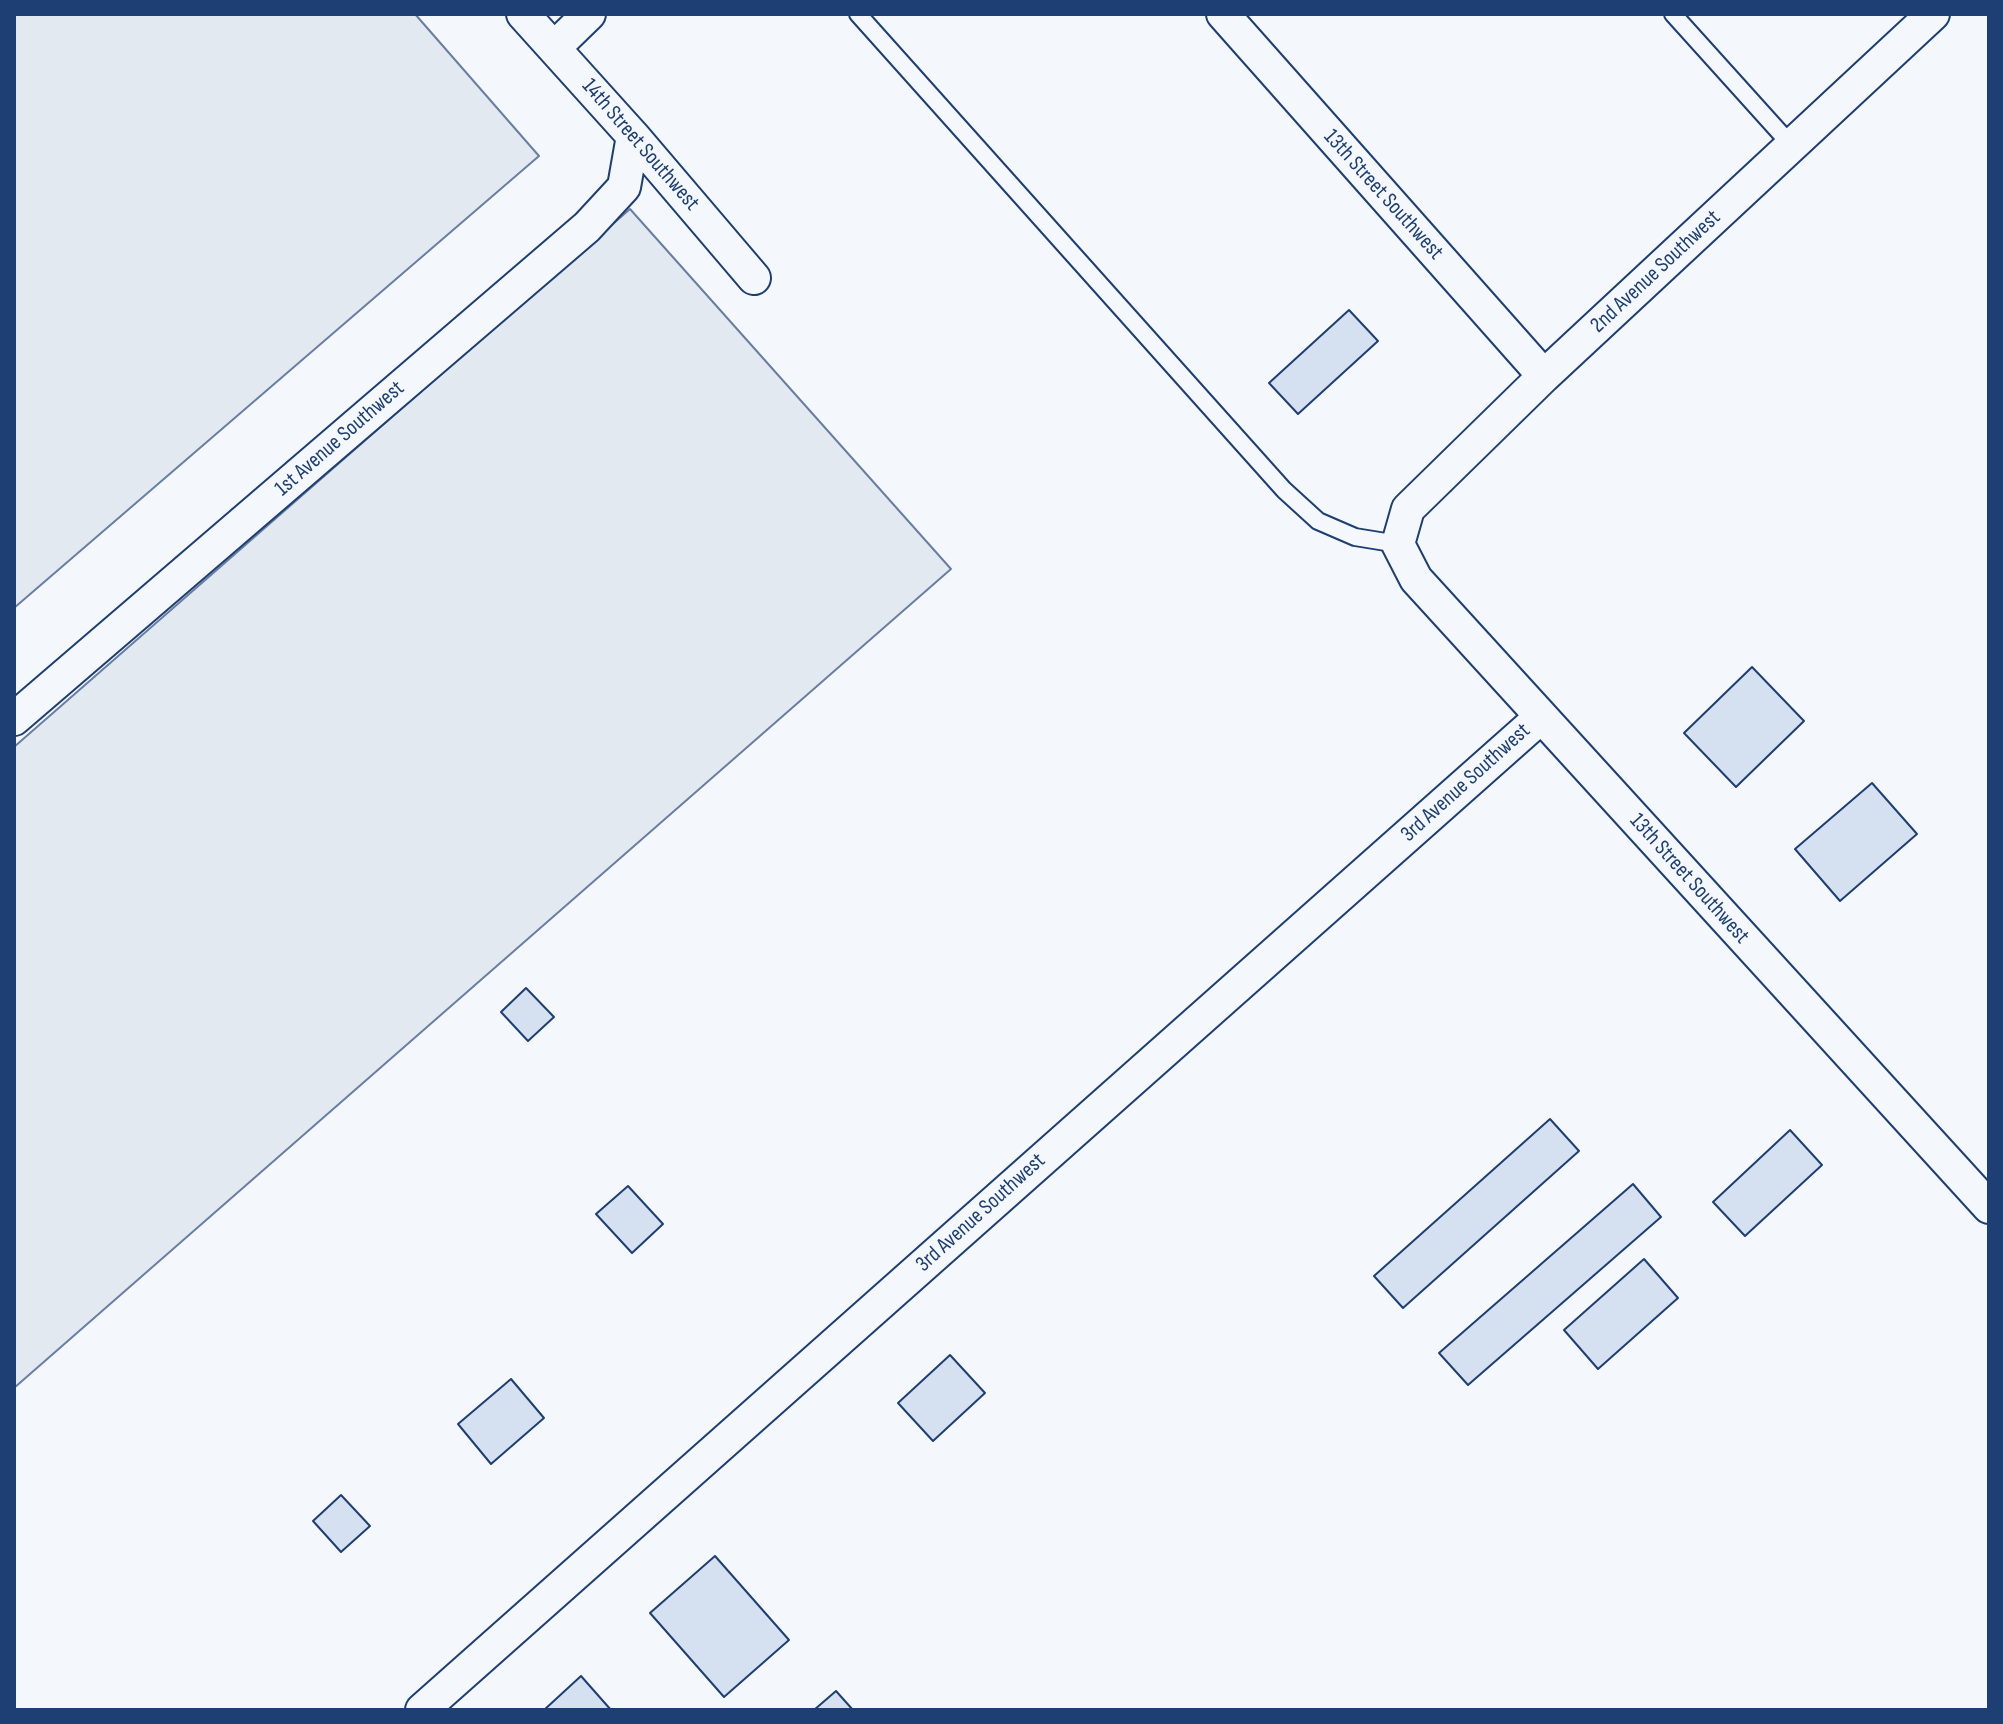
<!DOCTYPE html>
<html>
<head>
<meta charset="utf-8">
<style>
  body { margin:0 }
  #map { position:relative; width:2003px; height:1724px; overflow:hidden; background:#f4f7fb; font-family:"Sofia Sans Condensed",sans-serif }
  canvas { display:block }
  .frame { position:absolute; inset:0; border:16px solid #1d3f73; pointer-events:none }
</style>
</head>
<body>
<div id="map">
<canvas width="2003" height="1724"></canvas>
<div class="frame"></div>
</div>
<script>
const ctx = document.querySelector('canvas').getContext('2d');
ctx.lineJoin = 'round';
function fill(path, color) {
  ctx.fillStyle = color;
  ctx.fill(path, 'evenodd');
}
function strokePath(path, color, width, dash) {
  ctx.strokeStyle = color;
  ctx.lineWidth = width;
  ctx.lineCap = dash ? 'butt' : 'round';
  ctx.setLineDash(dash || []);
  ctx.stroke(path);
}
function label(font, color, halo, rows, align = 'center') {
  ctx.font = font + ' "Sofia Sans Condensed",sans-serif';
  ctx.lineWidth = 6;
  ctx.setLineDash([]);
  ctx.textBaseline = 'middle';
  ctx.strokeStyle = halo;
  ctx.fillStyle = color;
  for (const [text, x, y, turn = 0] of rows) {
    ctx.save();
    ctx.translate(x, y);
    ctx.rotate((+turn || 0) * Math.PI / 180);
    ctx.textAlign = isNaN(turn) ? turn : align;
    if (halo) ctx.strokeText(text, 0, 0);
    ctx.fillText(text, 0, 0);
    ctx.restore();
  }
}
const green = new Path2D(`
  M14,14h401l124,142 -525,452z
  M630,209l321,360 -937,819v-641z`);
fill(green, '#e3e9f0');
strokePath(green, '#687fa3', 2);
const building = new Path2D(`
  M1349,310l29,31 -80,73 -29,-31z
  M1752,667l52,54 -68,66 -52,-54z
  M1872,783l45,51 -77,67 -45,-52z
  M526,988l28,29 -26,24 -27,-29z
  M1550,1119l29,32 -176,157 -29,-32z
  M1790,1130l32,35 -77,71 -32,-34z
  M1633,1184l28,33 -193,168 -29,-32z
  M628,1186l35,38 -31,29 -36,-39z
  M1644,1259l34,39 -80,71 -34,-39z
  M950,1355l35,38 -52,48 -35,-38z
  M511,1379l33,39 -53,46 -33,-40z
  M341,1495l29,31 -29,26 -28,-31z
  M715,1556l74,84 -65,57 -74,-84z
  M581,1676l30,34h-67z
  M836,1691l17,19h-39z`);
fill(building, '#d5e0f0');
strokePath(building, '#1d3f73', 2);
const service = new Path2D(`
  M858,14l426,476 34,31 37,16 43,7
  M1673,14l119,132`);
const minor = new Path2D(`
  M523,14l110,122 121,142
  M1223,14l321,362
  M1933,14l-389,362 -136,133 -10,35 18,35 573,628
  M554,48l35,-34
  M14,719l573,-492 37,-40 9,-51
  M422,1710l1119,-993`);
strokePath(service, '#1d3f73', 20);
strokePath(minor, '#1d3f73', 36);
strokePath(service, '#f4f7fb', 16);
strokePath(minor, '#f4f7fb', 32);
label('22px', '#1d3f73', '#f4f7fb', [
  ["14th Street Southwest",640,145,49],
  ["13th Street Southwest",1383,195,48],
  ["2nd Avenue Southwest",1656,272,-43],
  ["1st Avenue Southwest",340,439,-41],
  ["3rd Avenue Southwest",1466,783,-42],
  ["13th Street Southwest",1689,879,48],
  ["3rd Avenue Southwest",981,1213,-42]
]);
</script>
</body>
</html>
